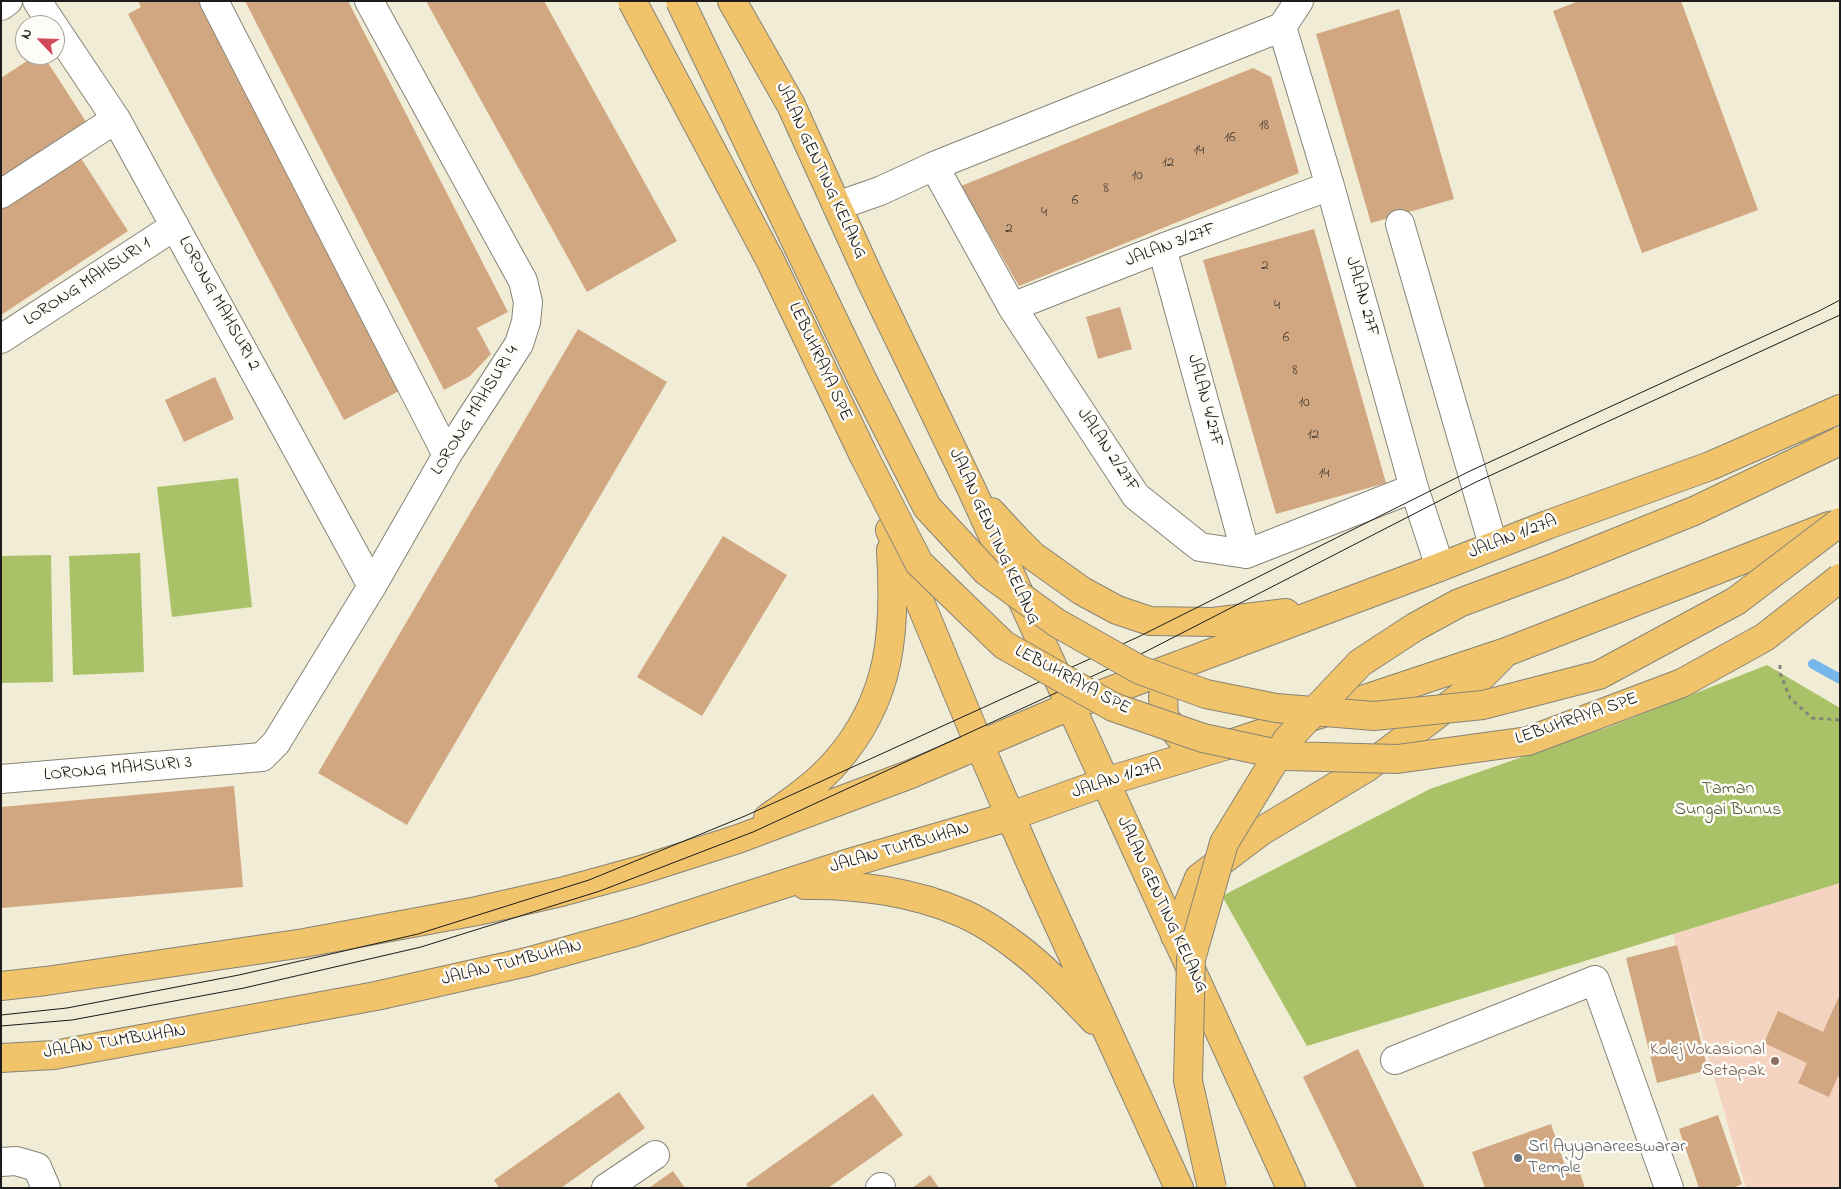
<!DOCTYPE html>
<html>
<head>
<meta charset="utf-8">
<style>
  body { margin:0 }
  #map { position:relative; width:1841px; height:1189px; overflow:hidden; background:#f1ecd5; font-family:"Indie Flower",sans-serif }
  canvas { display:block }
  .frame { position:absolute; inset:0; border:2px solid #1c1c1c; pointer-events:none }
  .north { position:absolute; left:15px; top:15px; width:50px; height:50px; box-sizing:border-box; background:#fdfcf7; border:1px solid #a3a29f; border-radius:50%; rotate:294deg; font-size:14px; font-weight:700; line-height:20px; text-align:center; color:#1c1c1c }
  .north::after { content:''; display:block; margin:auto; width:18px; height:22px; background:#d1495b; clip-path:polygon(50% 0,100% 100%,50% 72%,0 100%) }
</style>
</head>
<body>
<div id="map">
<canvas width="1841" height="1189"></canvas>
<div class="frame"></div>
<div class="north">N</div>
</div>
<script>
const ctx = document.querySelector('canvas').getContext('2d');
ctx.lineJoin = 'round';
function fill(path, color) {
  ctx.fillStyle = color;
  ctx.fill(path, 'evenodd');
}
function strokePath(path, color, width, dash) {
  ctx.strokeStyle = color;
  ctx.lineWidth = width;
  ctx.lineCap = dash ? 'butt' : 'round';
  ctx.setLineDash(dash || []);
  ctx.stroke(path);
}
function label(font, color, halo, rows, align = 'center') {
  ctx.font = font + ' "Indie Flower",sans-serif';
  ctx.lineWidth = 5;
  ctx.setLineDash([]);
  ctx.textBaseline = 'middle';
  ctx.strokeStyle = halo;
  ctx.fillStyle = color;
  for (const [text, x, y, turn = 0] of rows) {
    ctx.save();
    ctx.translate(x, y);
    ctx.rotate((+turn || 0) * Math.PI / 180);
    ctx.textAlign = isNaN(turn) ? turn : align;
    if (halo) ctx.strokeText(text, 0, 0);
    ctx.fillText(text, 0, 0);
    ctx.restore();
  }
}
fill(new Path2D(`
  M1840,883v305h-94l-73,-254z`), '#f5d3c1');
fill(new Path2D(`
  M238,478l14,129 -80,10 -15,-130z
  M140,553l4,119 -71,3 -4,-119z
  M51,555l2,127 -52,1v-127z
  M1767,665l73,43v175l-533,163 -85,-150 208,-107 179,-62z`), '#a9c268');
strokePath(new Path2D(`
  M1813,664l27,15`), '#77b6ea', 10);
fill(new Path2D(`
  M138,1h85l201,377 -80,42 -216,-406 13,-7z
  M245,1h103l160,311 -31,16 14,26 -21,22 -26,14z
  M426,1h118l133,240 -90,51z
  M1579,1h102l77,209 -116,43 -89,-242z
  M1399,9l55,190 -83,24 -55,-189z
  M36,55h7l49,76 -91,59v-112z
  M1253,68l18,9 28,96 -280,113 -58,-100z
  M75,149l53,82 -127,84v-117z
  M1314,229l72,254 -110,31 -73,-254z
  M1120,307l12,42 -34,10 -12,-42z
  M578,329l89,53 -260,443 -89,-52z
  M215,377l19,42 -50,23 -19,-42z
  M723,536l64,39 -85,141 -65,-39z
  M234,786l9,101 -242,21v-101z
  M1677,945l31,125 -51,13 -31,-125z
  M1840,994v83l-2,-1 -9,21 -31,-14 9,-20 -43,-20 14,-32 45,21z
  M1358,1049l67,139h-68l-54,-111z
  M619,1092l26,36 -84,60h-62l-5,-8z
  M873,1094l30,41 -75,53h-79l-3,-4z
  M1718,1115l24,69 -9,4h-34l-20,-59z
  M1551,1124l15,44 11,-4 8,24h-100l-13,-36z
  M673,1171l12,17h-36z
  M930,1175l9,13h-27z`), '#d0a780');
const minor = new Path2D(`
  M37,1l16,24
  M214,1l233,454
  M1,6l7,-5
  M1282,27l48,159 84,302 26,79
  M55,28l61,91 256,467
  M934,166l78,141 124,189 64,51 46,7 168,-66
  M1,194l115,-75
  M837,206l43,-15 54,-25 348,-139 17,-26
  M1400,224l93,321
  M1162,248l84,306
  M1012,307l150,-59 168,-62
  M1,339l174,-113
  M1,779l261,-22 14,-14 96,-157 75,-131 72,-111 7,-22 2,-20 -5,-21 -154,-280
  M1395,1060l200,-80 74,208
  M1,1162l15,-1 21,6 9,21
  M606,1188l49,-33
  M880,1188l1,-1`);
const major = new Path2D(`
  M732,1l59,104 80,176 100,207 320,700
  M991,512l24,26 18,18 49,35 35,19 33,11 63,1 73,-9
  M890,530l89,214 57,131 143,313
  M1185,738h-4l-17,-21 -1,-21 22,-33
  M768,818c24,-17 49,-34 68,-56 56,-64 60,-132 55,-212
  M805,885c52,-1 109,7 157,28 19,8 38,21 55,34 28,21 53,48 77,73
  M1175,936l24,-58 61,-46 106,-64 98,-74 37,-37
  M1,986l45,-5 258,-38 173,-32 84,-19 80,-22 97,-31 173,-65 159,-68 370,-139 107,-42 163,-59 130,-57
  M1,1058l53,-3 322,-59 151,-34 108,-30 211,-68 165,-48 94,-34 119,-36 282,-94 323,-126`);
strokePath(minor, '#868478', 30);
strokePath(major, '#868478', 30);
strokePath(new Path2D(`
  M1780,665v8l10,25 22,20 28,2`), '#868478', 3, [4, 4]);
strokePath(minor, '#fff', 28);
strokePath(major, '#f1c36a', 28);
strokePath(new Path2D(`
  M1,1015l66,-7 172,-33 179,-41 171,-54 156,-64 393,-179 332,-166 349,-160 21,-11
  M1,1026l71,-6 172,-32 177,-41 179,-56 153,-59 392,-180 331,-170 364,-167`), '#1c1c1c', 1);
const highwayBridge = new Path2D(`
  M632,1l138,259 93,194 56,109 85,82 109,62 90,31 84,18 110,3 131,-18 154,-58 83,-46 75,-59
  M680,1l181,376 66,130 60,65 70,51 83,47 66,24 70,14 98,8 109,-11 116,-30 137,-74 104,-79
  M1212,1188l-24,-107 3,-122 33,-116 63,-103 73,-77 55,-36 44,-24 99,-37 136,-55 146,-70`);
strokePath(highwayBridge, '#868478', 30, []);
strokePath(highwayBridge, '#f1c36a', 28);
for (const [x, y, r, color] of [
  [1775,1061,5,"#8d6e63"],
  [1518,1158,5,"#6b7280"]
]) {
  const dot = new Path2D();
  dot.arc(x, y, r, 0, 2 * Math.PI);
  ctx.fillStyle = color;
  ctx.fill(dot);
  strokePath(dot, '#fdfcf7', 2);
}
label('15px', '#493f35', null, [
  ["18",1264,127],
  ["16",1230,139],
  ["14",1199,152],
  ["12",1168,164],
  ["10",1137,177],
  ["8",1106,190],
  ["6",1075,202],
  ["4",1044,214],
  ["2",1009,230],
  ["2",1265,267],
  ["4",1277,307],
  ["6",1286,339],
  ["8",1295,372],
  ["10",1304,404],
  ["12",1313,436],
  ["14",1324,475]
]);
label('18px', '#1c1c1c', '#fdfcf7', [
  ["JALAN GENTING KELANG",820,171,65],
  ["JALAN 3/27F",1171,246,-21],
  ["LORONG MAHSURI 1",88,283,-33],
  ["JALAN 27F",1361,297,74],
  ["LORONG MAHSURI 2",218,304,61],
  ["LEBUHRAYA SPE",819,362,65],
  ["JALAN 4/27F",1204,401,75],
  ["LORONG MAHSURI 4",476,411,-58],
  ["JALAN 2/27F",1107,451,56],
  ["JALAN GENTING KELANG",993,537,65],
  ["JALAN 1/27A",1513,538,-21],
  ["LEBUHRAYA SPE",1072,681,28],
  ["LEBUHRAYA SPE",1577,720,-19],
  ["LORONG MAHSURI 3",118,770,-5],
  ["JALAN 1/27A",1117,780,-18],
  ["JALAN TUMBUHAN",900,849,-16],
  ["JALAN GENTING KELANG",1161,905,65],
  ["JALAN TUMBUHAN",512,964,-14],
  ["JALAN TUMBUHAN",115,1043,-9]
]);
label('18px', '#545e3a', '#fdfcf7', [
  ["Taman",1728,790],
  ["Sungai Bunus",1728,811]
]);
label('18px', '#785e54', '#fdfcf7', [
  ["Kolej Vokasional",1765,1051],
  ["Setapak",1765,1072]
], 'right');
label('18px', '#5b616d', '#fdfcf7', [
  ["Sri Ayyanareeswarar",1528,1148],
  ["Temple",1528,1169]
], 'left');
</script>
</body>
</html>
